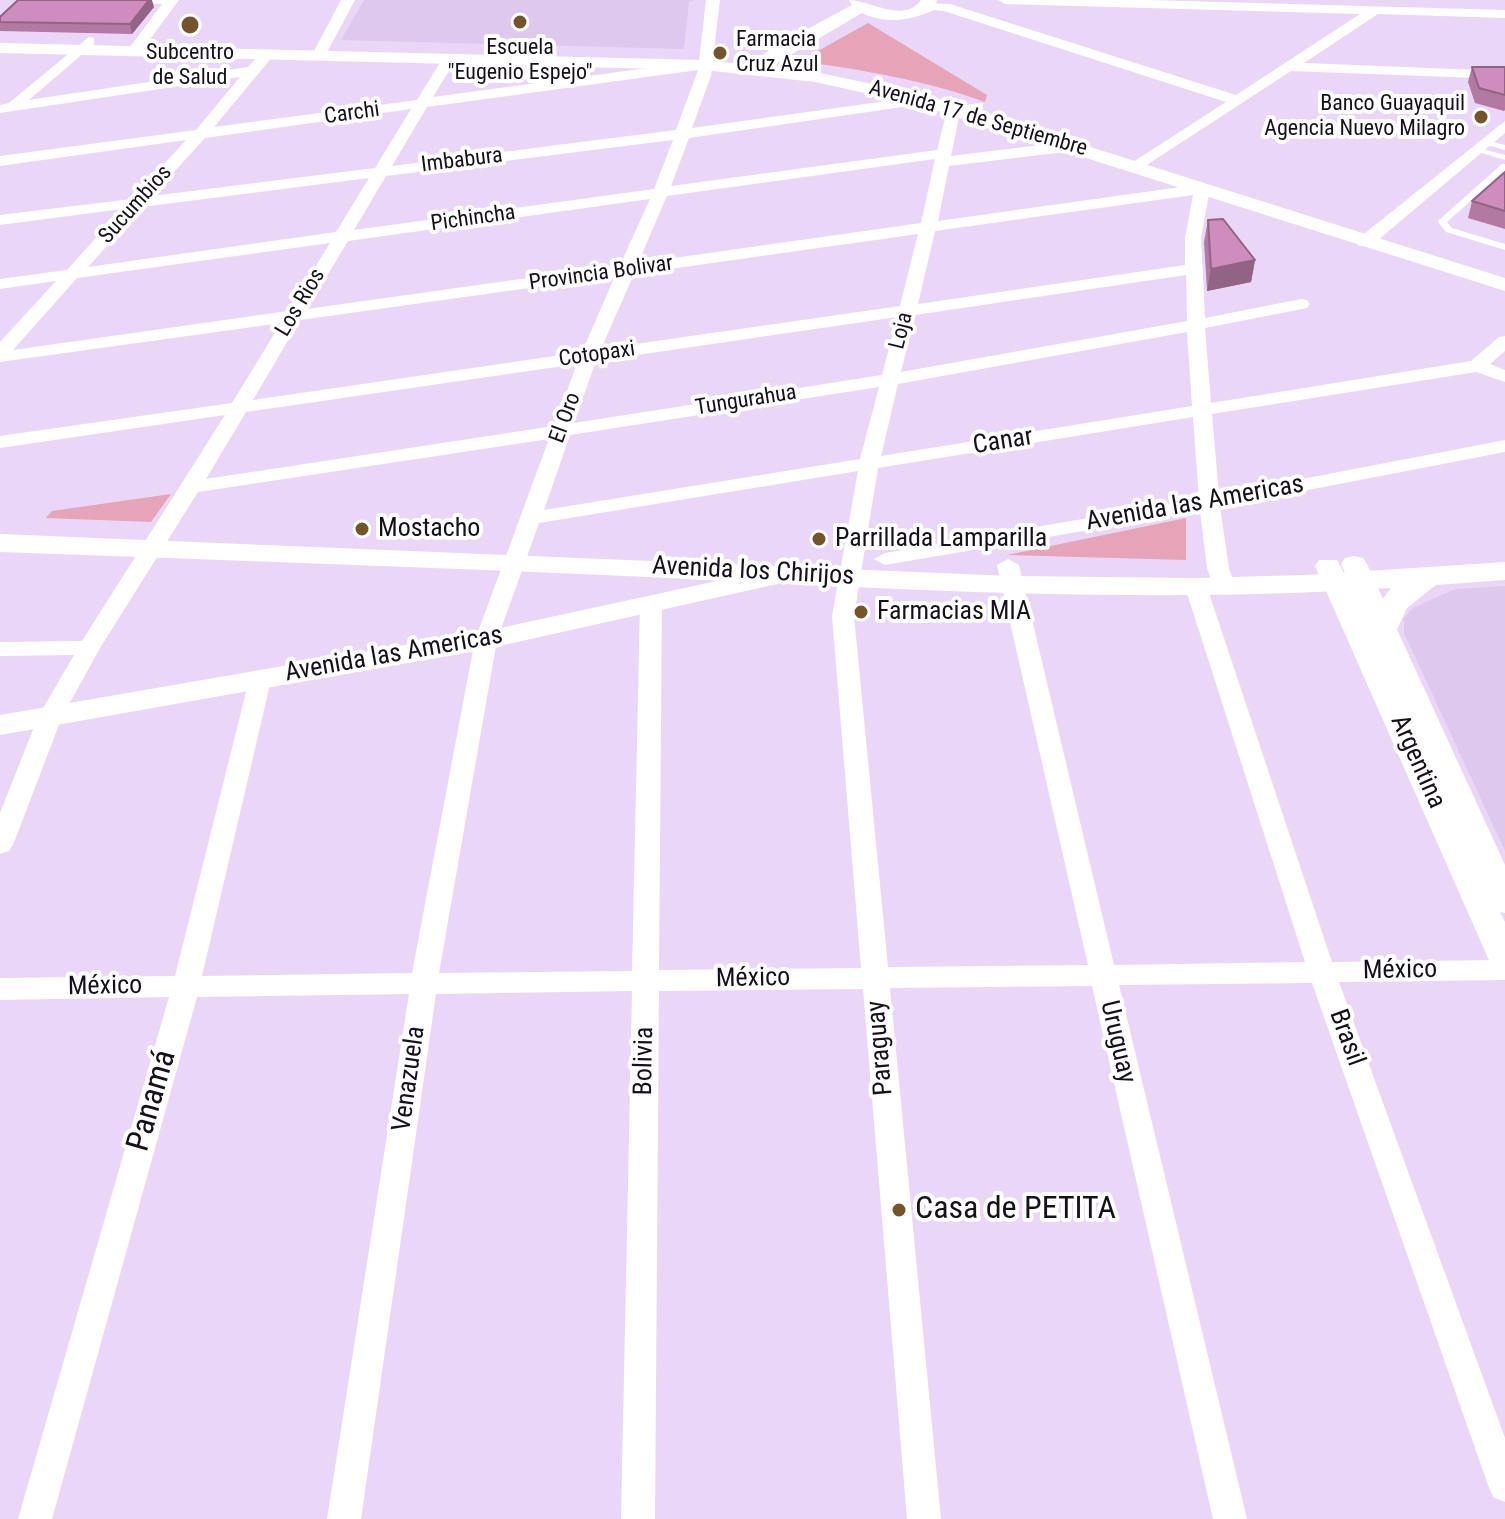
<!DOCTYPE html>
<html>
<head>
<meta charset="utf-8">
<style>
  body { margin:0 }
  canvas { display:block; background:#ead6f7 }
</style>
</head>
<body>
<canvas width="1505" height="1519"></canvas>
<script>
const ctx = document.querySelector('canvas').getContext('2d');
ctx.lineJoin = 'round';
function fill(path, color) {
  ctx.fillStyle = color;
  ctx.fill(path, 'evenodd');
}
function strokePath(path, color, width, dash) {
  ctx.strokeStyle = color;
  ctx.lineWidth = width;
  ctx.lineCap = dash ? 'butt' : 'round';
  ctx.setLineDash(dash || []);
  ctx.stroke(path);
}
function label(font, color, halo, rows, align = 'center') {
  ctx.font = font + ' "Roboto Condensed",sans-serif';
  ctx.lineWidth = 8;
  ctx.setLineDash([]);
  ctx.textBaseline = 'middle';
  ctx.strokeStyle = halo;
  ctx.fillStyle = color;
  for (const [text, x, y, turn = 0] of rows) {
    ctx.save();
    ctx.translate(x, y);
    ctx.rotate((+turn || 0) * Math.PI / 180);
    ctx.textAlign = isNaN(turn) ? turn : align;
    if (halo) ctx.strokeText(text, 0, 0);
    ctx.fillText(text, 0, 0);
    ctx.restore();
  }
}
fill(new Path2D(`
  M364,0h330l-5,2 -5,47 -343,-9z
  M1505,586v265l-101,-218v-15l9,-10 17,-8 26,-11z`), '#dfc8ee');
fill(new Path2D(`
  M868,23l119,72 -2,7c-60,-22 -123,-32 -185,-41z
  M171,494l-20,28 -105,-4 6,-7z
  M1186,518v42l-179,-5z`), '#e5a4b7');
fill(new Path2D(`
  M137,0h33l3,2 -3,2 -35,-1 -1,-1z
  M1484,140l21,5v5l-21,-6z
  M1475,147l30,8v5l-30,-9z
  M1502,164h3v6l-58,52 5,6 53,16v6l-59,-18 -8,-10 1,-2z`), '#fff');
fill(new Path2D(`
  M165,0h14l-40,54h-10l-2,-3z
  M341,0h14l-31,58h-10l-2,-3z
  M706,0h14l-9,76 -19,52 231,-32 7,4 -7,4 -234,34 -18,48 266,-36 11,-43 35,-4v6l-23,4 -9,43 122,-15 8,5 -8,5 -124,15 -11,55 264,-37 8,5 -9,49 4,80 96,-19 6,1 3,4 -3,4 -102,20 6,75 260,-42 28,-24 6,-1v15l-15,13 15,6v12l-29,-10 -264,42 7,81 286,-55v12l-285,55 9,61 6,18 -11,7 -11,-7 -6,-18 -7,-57 -315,54 -11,-6 11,-6 314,-54 -6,-82 -315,51 -24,148 34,351 200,-2 -91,-400 11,-6 11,6 95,400 191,-3 -120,-375 11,-7 11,7 125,375 173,-2v20l-166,2 166,456v64l-12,-5 -5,-12 -176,-502 -193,2 128,534h-34l-121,-533 -202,2 51,531h-34l-44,-530 -204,2 -4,528h-34l11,-528 -196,3 -75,525h-34l82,-525 -212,3 -145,522h-34l151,-522 -169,3v-22l175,-2 74,-296 3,-5h16l3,5 -69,296 210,-3 63,-333 74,-201 -351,53 -98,156 -38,69 -49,128 -4,6 -9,3v-41l38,-96 36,-62 -74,1v-14l82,-1 143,-226 -225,33v-12l232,-33 49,-80 -281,39v-20l56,-61 -56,8v-10l67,-9 55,-61 -122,16v-10l132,-16 54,-59 -186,26v-10l196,-26 44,-53 -240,36v-8l9,-2 80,-66 5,1v6l-65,56 219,-33 15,-17h10v6l-59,71 203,-27 27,-44 5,-1 7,4 -23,38 266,-36zM698,70l-22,60 -284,36 35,-59zM411,109l-36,59 -223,28 53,-58zM673,140l-19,49 -300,41 32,-54zM935,159l-14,64 -283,40 29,-67zM369,178l-33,54 -248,35 54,-60zM1193,195l-8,43v27l-267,39 17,-73zM650,199l-30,66 -313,44 41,-68zM918,234l-18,72 -299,43 33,-75zM330,243l-42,68 -275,39 64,-72zM1186,275l1,46 -286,51 14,-57zM615,276l-33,76 -329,48 47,-80zM897,317l-15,58 -308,48 22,-62zM1187,332l5,74 -311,50 17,-72zM577,364l-23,62 -348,53 40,-67zM879,387l-19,72 -316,51 26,-75zM858,471l-26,145 29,352 -202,2 3,-367 -11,-7 -11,7 -8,368 -193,2 58,-333 42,-117z
  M998,0h149l358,10v8l-127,-4 -74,49 201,8v8l-214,-8 -155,101 -6,-2v-6l96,-62 -282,-91 -21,-2v-6l27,1 286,91 124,-81 -355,-10z
  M1505,121v12l-134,113h-12l-2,-4 2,-4z`), '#fff');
fill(new Path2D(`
  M849,0c20,0 55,24 72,0h16l-3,10c-23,11 -49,14 -72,3l-92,54 45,5 114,24 576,182v13l-586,-186 -104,-23 -111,-12 -704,-17v-10l704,17 46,5 19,-15 83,-45z
  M1354,556l9,2 4,6 138,301v48l-5,-1 5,10v49l-12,-4 -5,-9 -173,-392 4,-6h18l12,22 -8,-18 4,-6z
  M786,566l9,2 4,6 -4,6 -309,69 -486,86v-20l486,-84z`), '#fff');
fill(new Path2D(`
  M0,534l1012,42 184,2 110,-3 199,-13v18l-69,5 -29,23 -13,28 -11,3 -11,-3 -5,-7 7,-19 17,-22c-240,16 -480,2 -720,-10 -223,-10 -447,-18 -671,-26z`), '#fff');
fill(new Path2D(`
  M154,7l-22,27 -132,-3v-14z
  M1472,67h33v43l-1,1 -29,-8 -7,-21z
  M1505,172v57l-37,-11 4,-17z
  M1208,220l47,40 -4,22 -44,9 -3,-49z`), '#b279a3');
fill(new Path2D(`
  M149,0h3l2,7 -22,27 -2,-10z
  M1255,260l-4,22 -44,9 4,-22z`), '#916385');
const building = new Path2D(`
  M18,0h131l-19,24 -130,-2v-5z
  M1472,67h33v28l-26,-7z
  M1505,172v39l-33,-10z
  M1223,219l32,41 -44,9 -3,-49z`);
fill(building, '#cf8dbe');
strokePath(building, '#916385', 2);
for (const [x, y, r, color] of [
  [520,22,8,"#74542a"],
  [190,25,10,"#74542a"],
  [720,53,8,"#74542a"],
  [1481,117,8,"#74542a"],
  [362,529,8,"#74542a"],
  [819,539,8,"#74542a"],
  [861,612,8,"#74542a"],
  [899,1210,8,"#74542a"]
]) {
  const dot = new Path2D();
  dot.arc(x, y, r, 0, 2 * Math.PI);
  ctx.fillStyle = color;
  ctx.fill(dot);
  strokePath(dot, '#fff', 3);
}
label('22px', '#16101b', '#fff', [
  ["Farmacia",736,40,"left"],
  ["Cruz Azul",736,65,"left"],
  ["Escuela",520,48],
  ["\"Eugenio Espejo\"",520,73],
  ["Subcentro",190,53],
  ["de Salud",190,78],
  ["Banco Guayaquil",1465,104,"right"],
  ["Agencia Nuevo Milagro",1465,129,"right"]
]);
label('22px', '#16101b', '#fff', [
  ["Carchi",352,114,-8],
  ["Avenida 17 de Septiembre",978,119,16],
  ["Imbabura",462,161,-7],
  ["Sucumbios",136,205,-48],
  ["Pichincha",473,219,-8],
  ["Provincia Bolivar",601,274,-8],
  ["Los Rios",301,303,-59],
  ["Loja",902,331,-76],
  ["Cotopaxi",597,355,-8],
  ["Tungurahua",746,401,-9],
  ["El Oro",566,418,-70]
]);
label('26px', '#16101b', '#fff', [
  ["Canar",1003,442,-9],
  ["Avenida las Americas",1195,504,-10],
  ["Avenida los Chirijos",753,572,3],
  ["Avenida las Americas",394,655,-10],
  ["Argentina",1417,762,66],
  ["México",1400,971,-1],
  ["México",753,979,-1],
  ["México",105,987,-1],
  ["Brasil",1346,1038,70],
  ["Uruguay",1117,1042,77],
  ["Paraguay",881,1048,-95],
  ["Bolivia",645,1061,-89],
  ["Venazuela",410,1079,-82]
]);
label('26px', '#16101b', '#fff', [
  ["Mostacho",378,529],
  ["Parrillada Lamparilla",835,539],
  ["Farmacias MIA",877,612]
], 'left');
label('32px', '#16101b', '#fff', [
  ["Panamá",153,1101,-74]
]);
label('32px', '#16101b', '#fff', [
  ["Casa de PETITA",915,1210]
], 'left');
</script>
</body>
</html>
